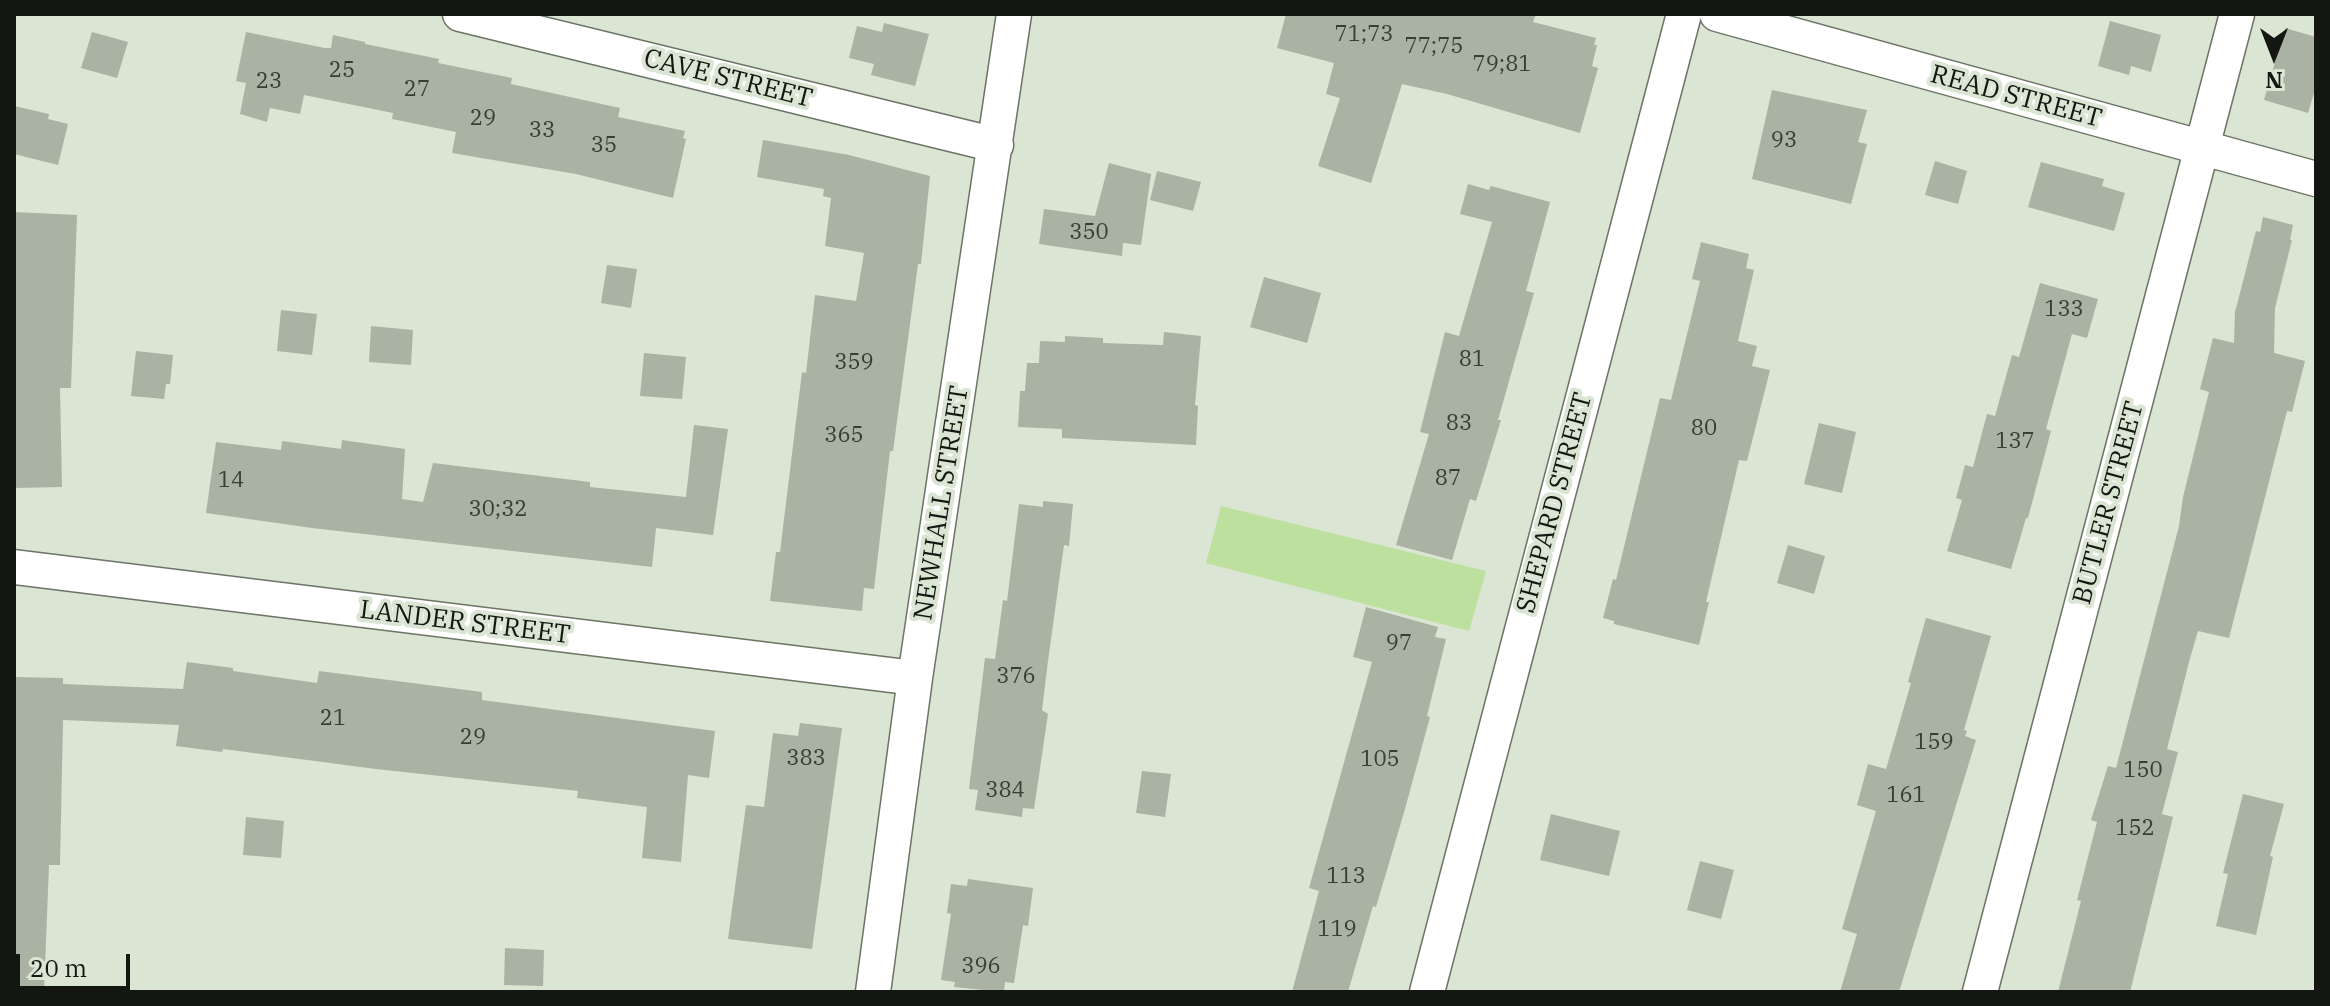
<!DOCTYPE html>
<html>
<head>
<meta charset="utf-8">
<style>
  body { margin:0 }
  #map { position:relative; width:2330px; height:1006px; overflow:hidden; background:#dbe5d4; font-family:"IBM Plex Serif",serif }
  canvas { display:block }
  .frame { position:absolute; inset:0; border:16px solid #131611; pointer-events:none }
  .north { position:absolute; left:2234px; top:16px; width:80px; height:80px; -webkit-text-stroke:6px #dbe5d4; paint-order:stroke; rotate:180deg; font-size:22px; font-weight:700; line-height:32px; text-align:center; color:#131611 }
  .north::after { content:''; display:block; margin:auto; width:28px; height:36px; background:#131611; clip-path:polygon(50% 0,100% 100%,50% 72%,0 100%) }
  .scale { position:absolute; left:16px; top:954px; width:114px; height:36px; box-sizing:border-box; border:4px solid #131611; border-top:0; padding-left:10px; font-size:24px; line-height:28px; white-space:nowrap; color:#131611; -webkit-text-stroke:6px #dbe5d4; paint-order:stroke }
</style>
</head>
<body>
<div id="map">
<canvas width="2330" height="1006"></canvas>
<div class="frame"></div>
<div class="north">N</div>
<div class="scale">20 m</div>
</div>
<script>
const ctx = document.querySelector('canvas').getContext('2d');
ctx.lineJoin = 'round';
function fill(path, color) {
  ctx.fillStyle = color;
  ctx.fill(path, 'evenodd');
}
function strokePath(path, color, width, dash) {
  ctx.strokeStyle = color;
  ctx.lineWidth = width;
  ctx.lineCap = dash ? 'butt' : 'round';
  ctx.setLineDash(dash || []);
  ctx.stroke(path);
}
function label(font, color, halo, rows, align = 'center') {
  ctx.font = font + ' "IBM Plex Serif",serif';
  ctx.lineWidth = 8;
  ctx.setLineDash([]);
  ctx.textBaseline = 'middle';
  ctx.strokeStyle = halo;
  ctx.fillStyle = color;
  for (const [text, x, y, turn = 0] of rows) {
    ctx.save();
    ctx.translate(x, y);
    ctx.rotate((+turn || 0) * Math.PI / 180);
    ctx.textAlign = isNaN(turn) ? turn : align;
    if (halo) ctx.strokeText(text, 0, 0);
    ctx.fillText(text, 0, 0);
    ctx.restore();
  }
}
fill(new Path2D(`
  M1221,506l265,65 -17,60 -263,-68z`), '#bde09e');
fill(new Path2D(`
  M1286,14h250l-3,8 63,16 -2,7h3l-5,21 6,2 -18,65 -133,-39 -45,-10 -31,99 -53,-17 22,-68 -14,-4 8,-31 -57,-15z
  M2110,21l51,14 -10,37 -20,-6 -2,9 -31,-9z
  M884,23l45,11 -14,52 -44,-11 3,-11 -25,-6 8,-32 25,6z
  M2285,28l31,9v49l-8,27 -44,-13z
  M92,32l36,10 -11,36 -36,-10z
  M246,32l79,16h6l2,-13 32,7v2l74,15 -1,4 74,15 -1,6 109,24 -2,9 67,14 -2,7 3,1 -13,59 -97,-24 -124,-21 4,-21 -64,-13 1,-6 -89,-18 -4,19 -30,-6 -3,14 -27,-8 6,-31 -10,-2z
  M1772,90l95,20 -9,32 9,2 -16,60 -99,-25z
  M14,106l35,8 -1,5 20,5 -10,41 -44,-11z
  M763,140l86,15 81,21 -9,88h-3l-25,187h-3l-16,138 -10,-1 -2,23 -92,-10 6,-49h4l22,-180 4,1 9,-78 41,6 8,-48 -39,-7 6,-48 -8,-2 1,-7 -67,-12z
  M1935,161l32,10 -9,33 -33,-9z
  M2041,162l63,17 -2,7 23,7 -11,38 -86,-24z
  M1109,163l42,11 -10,71 -18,-2 -1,13 -83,-12 5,-35 51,7z
  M1157,171l44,11 -8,29 -43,-11z
  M1468,184l21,6 2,-4 59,16 -24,89 8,2 -36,127h3l-25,81 -6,-2 -18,61 -56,-15 33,-111 -9,-2 25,-100 14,4 33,-114 -32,-8z
  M14,212l63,3 -6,173h-11l2,99 -48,1z
  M2263,217l30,8 -3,15h2l-17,68 -1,45 31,8 -13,51 -5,-1 -58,227 -31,-7 -9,31 -22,87 11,3 -16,62 11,3 -43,175h-72l23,-91 -4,-1 20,-78 -6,-2 17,-54 8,2 63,-242 4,-29 26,-105 -9,-3 13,-51 21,5 1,-31 21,-81 4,1z
  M1701,242l48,12 -3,14 8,2 -16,71 19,5 -5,20 18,4 -23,91 -8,-1 -33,142h3l-10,43 -85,-21v-3l-11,-3 10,-39 3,1 44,-182 11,2 29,-119 -8,-2z
  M607,265l30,4 -6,39 -30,-5z
  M1264,277l57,16 -14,50 -57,-16z
  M2040,283l58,16 -11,39 -15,-4 -26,95 5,2 -23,87h-2l-15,51 -64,-18 15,-51 -6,-2 9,-33 8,2 14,-53 8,2 17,-61 7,2z
  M281,310l36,4 -5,41 -35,-4z
  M371,326l42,4 -2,35 -42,-3z
  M1164,332l37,4 -6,69 3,1 -2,39 -134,-7v-9l-44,-2 2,-36h5l2,-28h12l1,-22 25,1v-6l38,2v5l60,2z
  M136,351l37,4 -3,29h-4l-2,15 -33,-3z
  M644,353l42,4 -4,42 -42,-3z
  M1819,423l37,9 -14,61 -38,-9z
  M694,425l34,4 -15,106 -57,-7 -4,39 -340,-39 -106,-15 10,-71 65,8 1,-9 59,8 1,-9 63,9 -3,50 21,3 10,-39 157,19v5l96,10z
  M1043,501l30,3 -4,42 -5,-1 -16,116 -6,49 6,4 -14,95 -11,-1 -1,9 -47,-7 3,-20 -9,-1 16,-131 10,1 8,-59 4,1 12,-97 24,3z
  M1788,545l37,11 -11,38 -37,-11z
  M1366,607l72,20 -3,10 11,2 -19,77 3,1 -25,92 -29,98 -3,-1 -25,86h-56l27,-101 -10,-3 63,-226 -19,-5z
  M1926,618l65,18 -27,94 3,1 -2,5 11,4 -77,252h-59l17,-58 -15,-5 34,-118 -19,-6 11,-41 18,5 25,-86 -3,-1z
  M187,662l46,6v3l84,12 2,-12 163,21v8l233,31 -6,47 -21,-3 -7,87 -39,-4 5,-51 -70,-9 1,-7 -202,-22 -153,-20 -1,3 -46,-6 3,-21 -116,-5 -3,145h-11l-5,127h-30v-315l49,1v6l120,5z
  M800,723l42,5 -30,221 -84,-10 18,-134 18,2 9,-74 25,3z
  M1142,771l29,3 -6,43 -29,-4z
  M2243,794l41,10 -14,52 3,1 -17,78 -40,-9 12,-52 -5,-1z
  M1551,814l69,17 -11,45 -69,-16z
  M246,817l38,4 -3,37 -38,-3z
  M1700,861l34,9 -13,49 -34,-9z
  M968,879l65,9 -5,38 -5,-1 -9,58 -9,-1 -1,10 -50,-5 1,-5 -14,-2 10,-66 -4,-1 4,-29 16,2z
  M505,948l39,2 -1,36 -39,-1z`), '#a9b2a3');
const minor = new Path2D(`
  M460,14l536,131
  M1717,14l599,165
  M14,567l901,111
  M873,992l42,-314 99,-664
  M1427,992l257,-978
  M1980,992l257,-978`);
strokePath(minor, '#6c7466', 37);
strokePath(minor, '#fff', 34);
label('22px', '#383d36', null, [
  ["71;73",1364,35],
  ["77;75",1434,47],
  ["79;81",1502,65],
  ["25",342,71],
  ["23",269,82],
  ["27",417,90],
  ["29",483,119],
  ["33",542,131],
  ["93",1784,141],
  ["35",604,146],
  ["350",1089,233],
  ["133",2064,310],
  ["81",1472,360],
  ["359",854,363],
  ["83",1459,424],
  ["80",1704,429],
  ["365",844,436],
  ["137",2015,442],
  ["87",1448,479],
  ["14",231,481],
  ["30;32",498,510],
  ["97",1399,644],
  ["376",1016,677],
  ["21",333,719],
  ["29",473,738],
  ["159",1934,743],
  ["383",806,759],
  ["105",1380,760],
  ["150",2143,771],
  ["384",1005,791],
  ["161",1906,796],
  ["152",2135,829],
  ["113",1346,877],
  ["119",1337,930],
  ["396",981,967]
]);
label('26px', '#131611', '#dbe5d4', [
  ["CAVE STREET",728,79,14],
  ["READ STREET",2016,97,15],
  ["NEWHALL STREET",942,503,-81],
  ["SHEPARD STREET",1555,503,-75],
  ["BUTLER STREET",2109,503,-75],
  ["LANDER STREET",465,623,7]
]);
</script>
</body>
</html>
